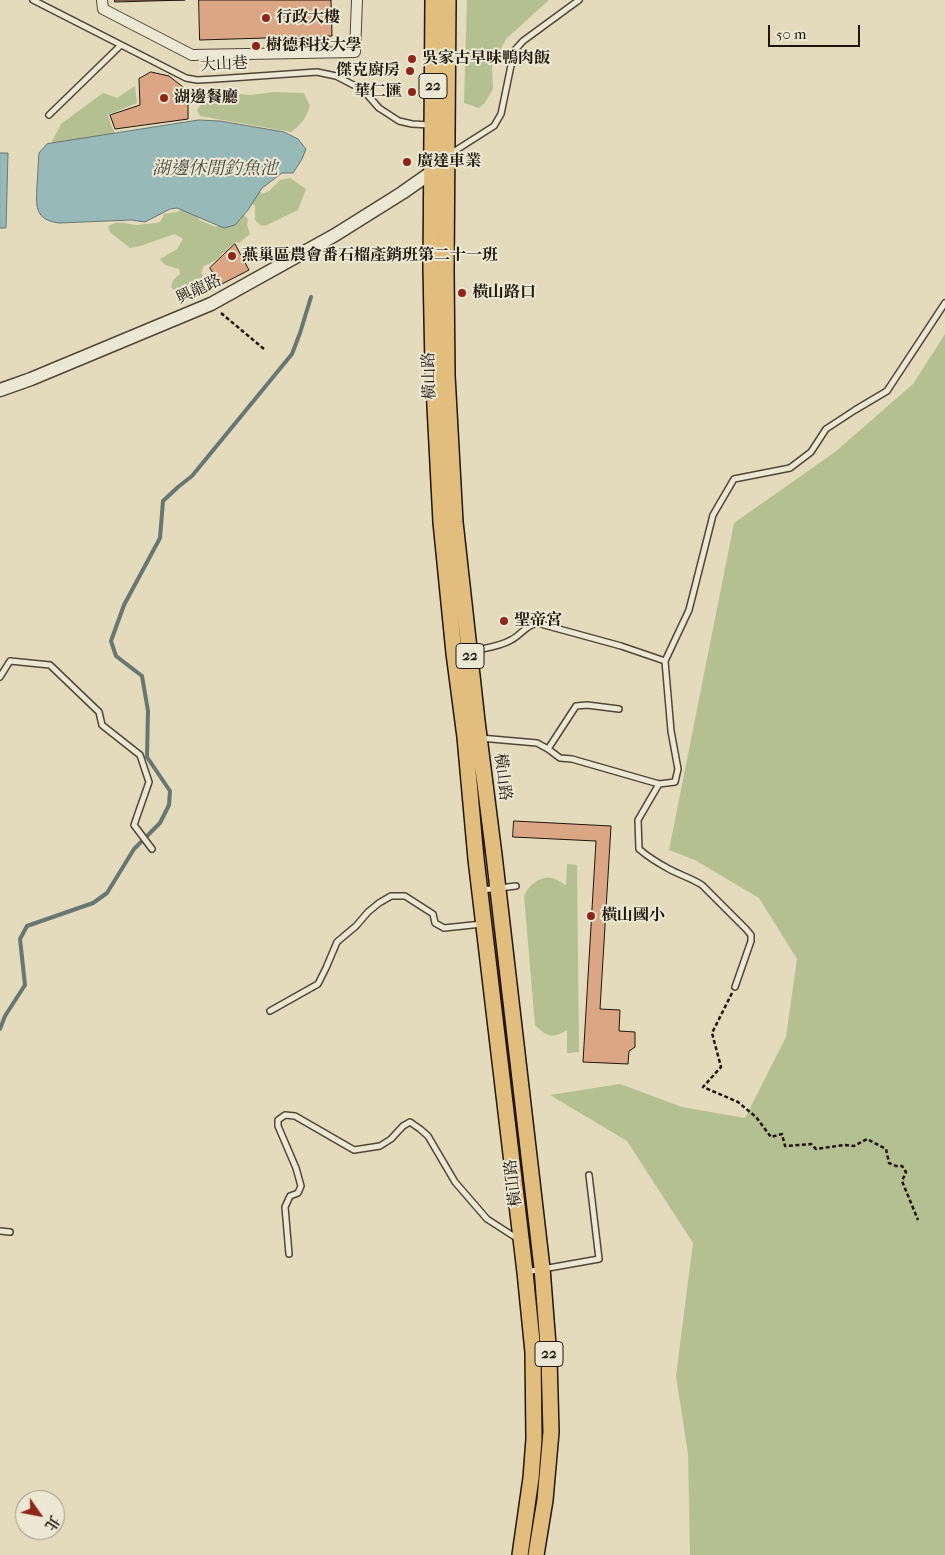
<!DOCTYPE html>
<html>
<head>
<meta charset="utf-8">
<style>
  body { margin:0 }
  #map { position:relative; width:945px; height:1555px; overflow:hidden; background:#e3dbbc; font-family:"IM FELL French Canon","Noto Serif TC",serif }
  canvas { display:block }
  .north { position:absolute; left:15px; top:1490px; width:50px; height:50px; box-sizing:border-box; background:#ede8d3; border:1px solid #9b9483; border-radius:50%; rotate:123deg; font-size:14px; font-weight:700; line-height:20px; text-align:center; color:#20150b }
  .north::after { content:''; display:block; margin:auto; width:18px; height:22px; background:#8f2418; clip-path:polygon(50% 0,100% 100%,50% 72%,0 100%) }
  .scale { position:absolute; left:768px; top:25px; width:92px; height:22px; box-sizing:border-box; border:2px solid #20150b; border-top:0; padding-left:6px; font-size:15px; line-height:18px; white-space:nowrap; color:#20150b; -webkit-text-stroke:4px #ede8d3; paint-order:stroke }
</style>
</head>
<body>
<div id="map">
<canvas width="945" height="1555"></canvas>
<div class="north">北</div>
<div class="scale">50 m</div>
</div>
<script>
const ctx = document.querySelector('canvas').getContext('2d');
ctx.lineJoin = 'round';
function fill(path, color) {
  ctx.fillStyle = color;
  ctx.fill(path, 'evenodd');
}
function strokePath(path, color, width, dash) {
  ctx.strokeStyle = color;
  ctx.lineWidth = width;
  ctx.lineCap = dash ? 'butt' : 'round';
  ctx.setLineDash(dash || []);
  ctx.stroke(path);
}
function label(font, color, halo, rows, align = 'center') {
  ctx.font = font + ' "IM FELL French Canon","Noto Serif TC",serif';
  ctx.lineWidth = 4;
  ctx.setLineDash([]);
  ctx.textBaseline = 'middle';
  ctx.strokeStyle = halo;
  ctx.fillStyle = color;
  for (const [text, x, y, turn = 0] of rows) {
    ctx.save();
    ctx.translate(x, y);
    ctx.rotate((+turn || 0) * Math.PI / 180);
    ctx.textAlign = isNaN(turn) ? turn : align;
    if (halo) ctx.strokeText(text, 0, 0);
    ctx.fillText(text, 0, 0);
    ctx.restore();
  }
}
fill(new Path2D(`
  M467,0h82l-43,39 -14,26 1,24 -8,14 -6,5 -15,-5z
  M135,86l2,17 -29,12 3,10 5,10 -69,16 14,-27 42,-31 14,5z
  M210,92l41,3 22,-3 31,1 6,13c-4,12 -9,19 -19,26l-91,-16 -3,-6z
  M290,178l16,11 -8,21 -33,16 -5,-1 -5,-5v-15l-8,-3 8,-16 7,8 7,-3 11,-11z
  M188,207l9,6 2,7 17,7 26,-14 6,6 -1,6 3,9 -11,9 -4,-1 -19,18 -12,6 -3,7 6,8 -9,11 -17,5 -10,-10 2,-7 7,-6 -1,-5 -14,-4 -5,-6 17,-10 6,-10 -8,-5c-15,4 -29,12 -45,14l-19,-15 -3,-6c9,-8 17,-3 27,-2 6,0 18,-2 25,-3l4,-8 13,-2z
  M945,334v1221h-255l-2,-101 -12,-78 17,-133 -66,-102 -77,-46 70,-11 62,23 63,11 41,-81 11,-78 -38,-61 -64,-38 -26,-10 65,-327 101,-71 78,-68z
  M567,864l10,1 2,187 -12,1v-23c-14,9 -20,7 -32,-5l-11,-129c4,-10 16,-21 28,-18 5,1 10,5 14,7z`), '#b4c091');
const water = new Path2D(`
  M199,120l21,1 64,11 14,7 8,10 -4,10 -9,14h-11l-20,15 -14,22 -13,15 -11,3 -47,-20 -7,1 -25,13 -14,-2 -72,3c-25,-3 -23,-18 -22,-38 1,-11 1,-22 2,-32l8,-9z
  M0,153h8l-2,75h-6z`);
fill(water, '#97b9b8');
strokePath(water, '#677773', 1);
strokePath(new Path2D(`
  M0,1029l5,-13 20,-31 -5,-46 7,-13 66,-23 14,-10 27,-44 26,-26 9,-18 1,-14 -23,-34 1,-46 -6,-35 -26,-20 -5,-15 13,-36 36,-67 3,-37 15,-14 14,-11 100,-122 8,-21 11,-36`), '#677773', 4);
const building = new Path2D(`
  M115,0h70l-70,2z
  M199,0h132l1,36 -132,4z
  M151,72l18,4 19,15v28l-73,10 -5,-14 30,-10 -1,-26z
  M235,244l14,26 -29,15 -10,-17z
  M514,821l97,5 -11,183 20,1 -1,21 16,1v15l-6,4 -1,13 -45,-2 13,-221 -83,-4z`);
fill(building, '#dba684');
strokePath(building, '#20150b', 1);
const service = new Path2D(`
  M33,0l153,78 11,2 19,-1 101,-7 19,4 27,14 16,18 20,13 13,3 18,1
  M49,115l72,-70
  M450,154l44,-28 7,-12 13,-63 9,-10 56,-41
  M472,651c12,-3 27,-4 39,-11 9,-4 15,-15 26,-17l84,23 44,15
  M0,677l10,-16 40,4 49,47 3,13 38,30 9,27 -15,43 18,24
  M480,738l57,5 11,6 12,9 12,1 87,25 16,-2 3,-13 -7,-38 -6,-70 24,-51 24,-95 21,-36 56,-11 21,-16 15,-23 29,-19 32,-19 58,-88
  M548,749l28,-43 11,-1 32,4
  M659,784l-21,36 1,29c9,8 19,14 30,20 11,6 22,9 33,16l44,44 5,6v6l-16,46
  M482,890l34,-4
  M270,1011l48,-27 8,-16 11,-26 19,-16 12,-14 11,-9 12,-7h14l28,18 2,9 9,5 38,-4
  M0,1231l10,1
  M289,1254l-4,-47 5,-11 8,-3 3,-7 -5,-18 -18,-42v-6l7,-5 10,1 59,34 26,-4 11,-7 12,-13 7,-4 10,7 8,7 27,46 32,37 31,20
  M526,1272l73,-13 -10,-84`);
const minor = new Path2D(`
  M102,0l1,9 89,46 163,-3 2,-52`);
const tertiary = new Path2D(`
  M0,390l31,-11 180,-75 124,-69 67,-42 30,-21 5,-5`);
const primary = new Path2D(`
  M433,0l-2,268 2,99 8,155 13,131 11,84 11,122 49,413 8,80 1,87 -3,39 -11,77
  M448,0l-2,271 1,104 8,147 22,199 17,134 48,413 7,90 2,74 -6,68 -9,55`);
strokePath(service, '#514637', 8);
strokePath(minor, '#514637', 12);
strokePath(tertiary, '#514637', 15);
strokePath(primary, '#20150b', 18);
strokePath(new Path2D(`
  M221,313l43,36
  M732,993l-20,40 9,34 -18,20 35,15 18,15 15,20 11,-3 3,12 26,-2 5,5 28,-4 10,1 13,-7 19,10 3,14 7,3h6l4,6 -4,9 16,39`), '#20150b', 2.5, [4, 2.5]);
strokePath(service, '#ede8d3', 5);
strokePath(minor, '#ede8d3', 10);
strokePath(tertiary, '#ede8d3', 12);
strokePath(primary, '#e2be7e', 15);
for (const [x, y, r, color] of [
  [266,18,5,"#8f2418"],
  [256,46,5,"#8f2418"],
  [412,59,5,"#8f2418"],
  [410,71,5,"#8f2418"],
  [412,92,5,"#8f2418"],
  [164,98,5,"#8f2418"],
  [407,162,5,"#8f2418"],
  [232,256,5,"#8f2418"],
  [462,293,5,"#8f2418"],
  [504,621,5,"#8f2418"],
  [591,916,5,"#8f2418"]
]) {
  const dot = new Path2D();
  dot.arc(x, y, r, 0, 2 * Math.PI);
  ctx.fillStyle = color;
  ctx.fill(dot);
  strokePath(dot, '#ede8d3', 2);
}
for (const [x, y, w] of [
  [433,86,28],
  [470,656,28],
  [549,1354,28]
]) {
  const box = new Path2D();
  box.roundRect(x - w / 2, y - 12.5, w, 25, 4);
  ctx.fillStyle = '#ede8d3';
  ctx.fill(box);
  strokePath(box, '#20150b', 1);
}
label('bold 15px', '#20150b', null, [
  ["22",433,86],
  ["22",470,656],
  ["22",549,1354]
]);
label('bold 16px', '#20150b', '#ede8d3', [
  ["行政大樓",276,18],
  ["樹德科技大學",266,46],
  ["吳家古早味鴨肉飯",422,59],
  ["傑克廚房",400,71,"right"],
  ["華仁匯",402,92,"right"],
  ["湖邊餐廳",174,98],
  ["廣達車業",417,162],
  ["燕巢區農會番石榴產銷班第二十一班",242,256],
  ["橫山路口",472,293],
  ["聖帝宮",514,621],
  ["橫山國小",601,916]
], 'left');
label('16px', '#20150b', '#ede8d3', [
  ["大山巷",224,65,-3],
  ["興龍路",199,290,-25],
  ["橫山路",430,376,-92],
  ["橫山路",502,777,83],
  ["橫山路",514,1183,-97]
]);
label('italic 18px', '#4a4e48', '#ede8d3', [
  ["湖邊休閒釣魚池",215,170]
]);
</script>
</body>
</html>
